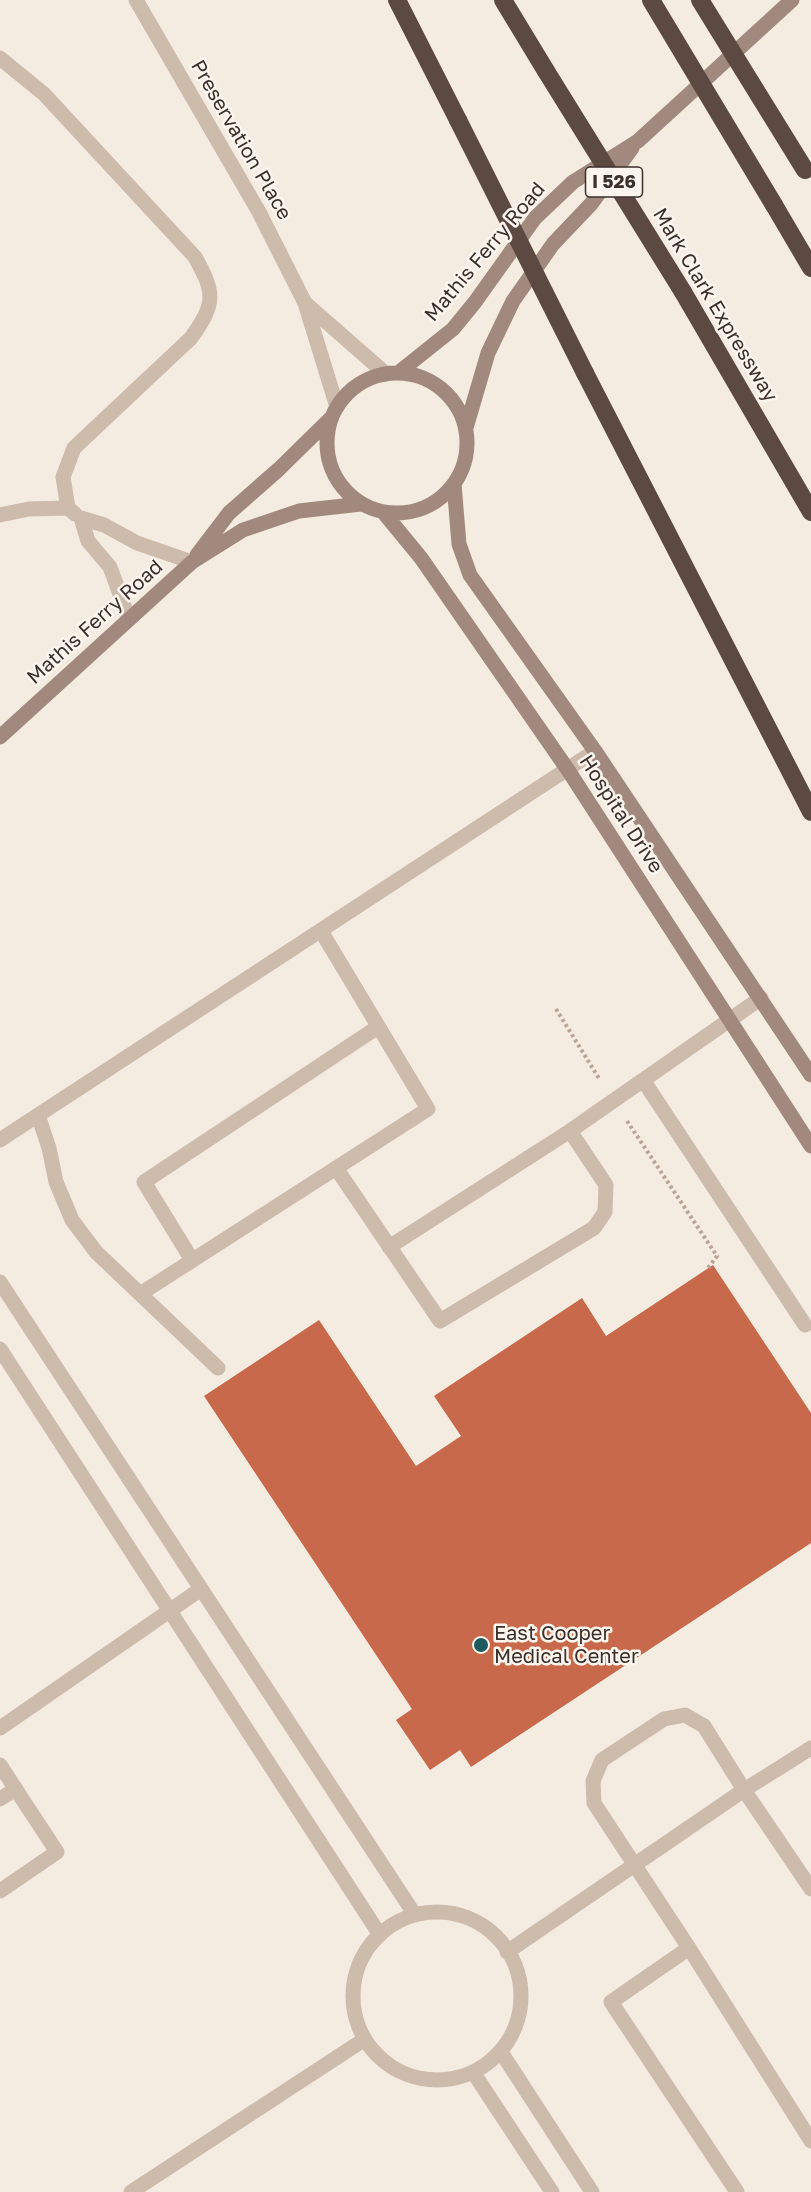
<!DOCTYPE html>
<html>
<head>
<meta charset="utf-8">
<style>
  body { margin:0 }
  canvas { display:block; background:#f4ebe1 }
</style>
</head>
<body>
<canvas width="811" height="2192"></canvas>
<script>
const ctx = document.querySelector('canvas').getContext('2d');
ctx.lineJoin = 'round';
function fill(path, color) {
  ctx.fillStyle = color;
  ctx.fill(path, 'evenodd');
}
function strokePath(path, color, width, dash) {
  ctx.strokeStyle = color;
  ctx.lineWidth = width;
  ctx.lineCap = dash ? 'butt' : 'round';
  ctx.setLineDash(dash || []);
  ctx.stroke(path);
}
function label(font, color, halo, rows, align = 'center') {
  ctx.font = font + ' "Golos Text",sans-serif';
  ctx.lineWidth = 5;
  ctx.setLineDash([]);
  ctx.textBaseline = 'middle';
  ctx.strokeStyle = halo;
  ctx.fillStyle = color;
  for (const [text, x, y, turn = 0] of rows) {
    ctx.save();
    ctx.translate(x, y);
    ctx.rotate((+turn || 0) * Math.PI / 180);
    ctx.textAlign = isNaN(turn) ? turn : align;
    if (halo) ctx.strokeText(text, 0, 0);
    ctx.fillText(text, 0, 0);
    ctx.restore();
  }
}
fill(new Path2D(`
  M713,1265l98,148v130l-340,224 -11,-17 -30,20 -34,-50 16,-11 -208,-313 115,-76 97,146 45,-30 -27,-40 148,-98 24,38z`), '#c8694b');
strokePath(new Path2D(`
  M556,1009l44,71
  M627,1121l90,135 -9,12`), '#b9a596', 4, [3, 3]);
strokePath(new Path2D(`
  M0,58l44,36 151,163c20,36 21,46 -4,81l-117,110 -11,29 5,31
  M0,515l29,-6 39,-1 7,6
  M129,619l-19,-52 -22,-26 -7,-23 23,7 33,18 55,19
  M643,1080l162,245
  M38,1115l11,33 7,34 16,38 24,32 122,116
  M0,1140l595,-389
  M336,1168l104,153 154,-93 11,-16 1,-27 -36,-54
  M389,1247l181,-116 191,-133
  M192,1260l-48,-78 234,-155
  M0,1282l415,633
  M140,1294l288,-185 -107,-178
  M0,1349l380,586
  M0,1728l201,-139
  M0,1765l57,87 -57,39
  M0,1799l16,-10
  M811,1889l-67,-99 -40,-64 -19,-11 -21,4 -62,41 -9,21 1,22 95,145 122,193
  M353 1996a84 84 0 1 1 168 0a84 84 0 1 1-168 0Z
  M689,1948l-78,54 126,190
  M507,1952l237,-162 67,-42
  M501,2052l91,140
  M473,2072l79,120
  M131,2192l234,-153`), '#cdbbac', 15);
strokePath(new Path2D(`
  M136,0l123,212 46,91
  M337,407l-32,-104 81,71`), '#cdbbac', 15);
strokePath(new Path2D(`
  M398,373l55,-44 22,-27 60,-84 38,-36 65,-41 154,-141
  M327 443a70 70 0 1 1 140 0a70 70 0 1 1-140 0Z
  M466,428l22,-75 25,-52 40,-57 38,-40 41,-56
  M454,484l5,60 11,31 125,176 216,324
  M384,513l37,45 147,212 243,376
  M197,555l32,-42 50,-44 53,-52
  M0,737l192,-175 51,-32 56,-19 62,-7`), '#a18a7d', 15);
strokePath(new Path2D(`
  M397,0l61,120
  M503,0l43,71
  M774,205l37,63
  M683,292l128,220
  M585,373l226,439`), '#5c4a42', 18);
strokePath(new Path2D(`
  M651,0l123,205
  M700,0l105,170
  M546,71l137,221
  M458,120l127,253`), '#5c4a42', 18);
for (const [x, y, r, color] of [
  [481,1645,8,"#1f5a5e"]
]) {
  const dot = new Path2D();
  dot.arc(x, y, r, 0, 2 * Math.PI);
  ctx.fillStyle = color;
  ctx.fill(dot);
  strokePath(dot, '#fbf5ee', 2);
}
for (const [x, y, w] of [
  [614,182,57]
]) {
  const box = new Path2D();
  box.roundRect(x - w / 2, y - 15, w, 30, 4.5);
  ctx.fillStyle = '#fbf5ee';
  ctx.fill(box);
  strokePath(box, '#3b302b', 1.5);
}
label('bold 18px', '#3b302b', null, [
  ["I 526",614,182]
]);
label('20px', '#3b302b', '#fbf5ee', [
  ["Preservation Place",241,140,60],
  ["Mathis Ferry Road",485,252,-50],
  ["Mark Clark Expressway",715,305,59],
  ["Mathis Ferry Road",95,622,-42],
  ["Hospital Drive",621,814,57]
]);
label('20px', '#3b302b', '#fbf5ee', [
  ["East Cooper",494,1634],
  ["Medical Center",494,1657]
], 'left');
</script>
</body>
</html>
